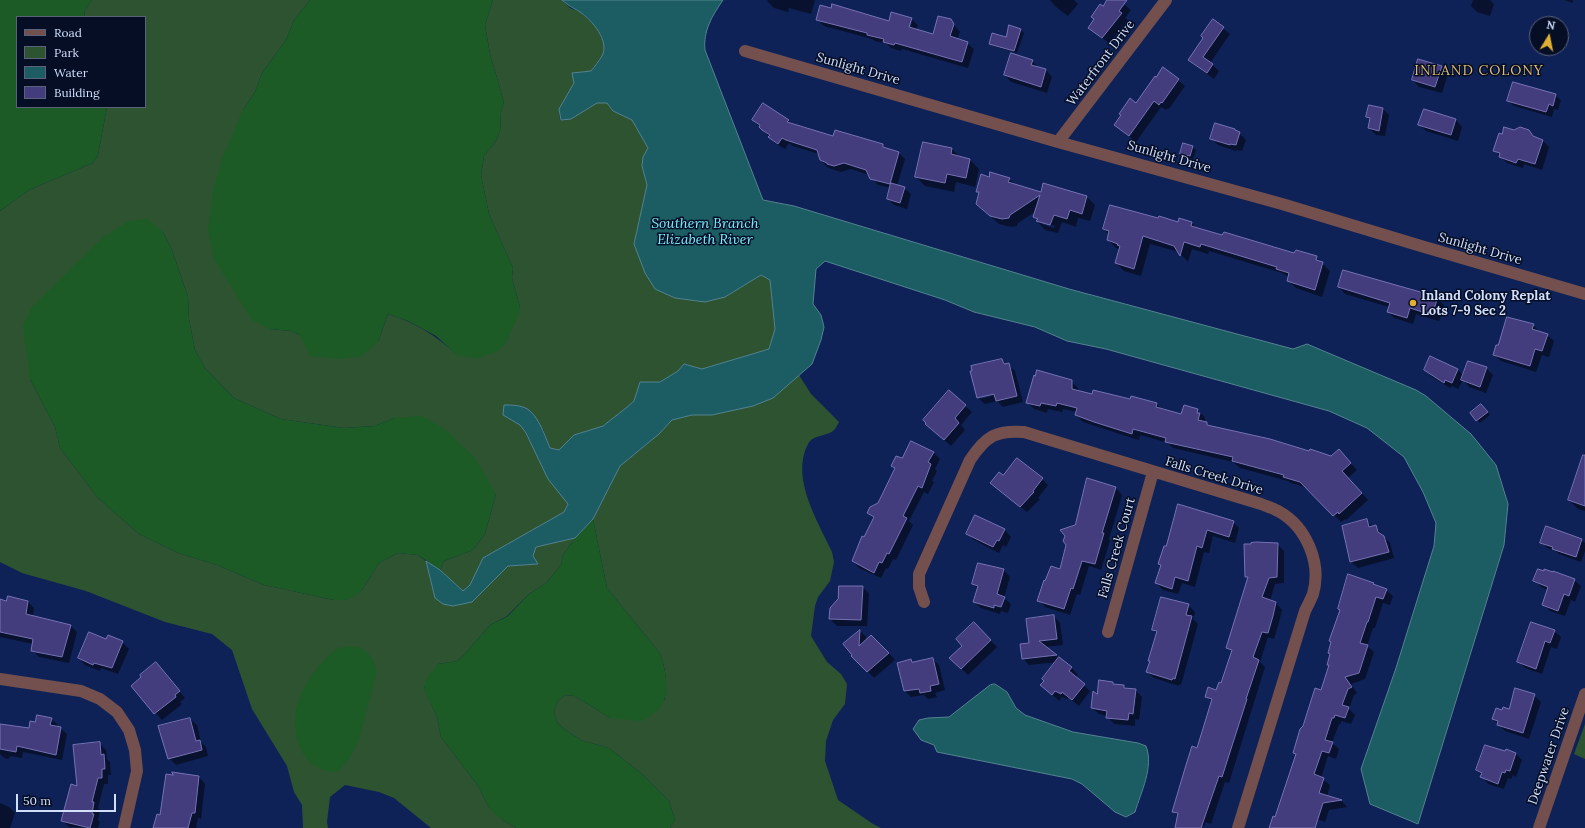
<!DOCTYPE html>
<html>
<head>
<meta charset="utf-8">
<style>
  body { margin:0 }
  #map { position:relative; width:1585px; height:828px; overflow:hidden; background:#0f2257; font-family:Lora,serif }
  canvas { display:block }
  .legend { position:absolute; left:16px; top:16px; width:130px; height:92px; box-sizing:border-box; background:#060e26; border:1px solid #58627b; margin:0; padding:5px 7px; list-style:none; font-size:12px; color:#d2dffa }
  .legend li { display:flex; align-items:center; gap:8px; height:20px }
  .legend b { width:20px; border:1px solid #58627b }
  .north { position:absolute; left:1529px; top:16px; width:40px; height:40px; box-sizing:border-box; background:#060e26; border:1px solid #58627b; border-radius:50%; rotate:10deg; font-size:11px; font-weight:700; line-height:16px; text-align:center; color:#d2dffa }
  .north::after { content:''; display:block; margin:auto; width:14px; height:18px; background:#e0b034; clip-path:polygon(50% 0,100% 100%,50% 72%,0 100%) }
  .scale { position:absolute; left:16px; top:794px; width:100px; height:18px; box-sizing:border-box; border:2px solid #d2dffa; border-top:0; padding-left:5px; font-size:12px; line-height:14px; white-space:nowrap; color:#d2dffa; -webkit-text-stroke:3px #060e26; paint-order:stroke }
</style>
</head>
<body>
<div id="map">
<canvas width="1585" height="828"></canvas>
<ul class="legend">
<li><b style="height:5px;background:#73504d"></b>Road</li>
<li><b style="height:11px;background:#2e5331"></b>Park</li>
<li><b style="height:11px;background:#1c5c63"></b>Water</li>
<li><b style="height:11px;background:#433c7d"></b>Building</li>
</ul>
<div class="north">N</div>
<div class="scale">50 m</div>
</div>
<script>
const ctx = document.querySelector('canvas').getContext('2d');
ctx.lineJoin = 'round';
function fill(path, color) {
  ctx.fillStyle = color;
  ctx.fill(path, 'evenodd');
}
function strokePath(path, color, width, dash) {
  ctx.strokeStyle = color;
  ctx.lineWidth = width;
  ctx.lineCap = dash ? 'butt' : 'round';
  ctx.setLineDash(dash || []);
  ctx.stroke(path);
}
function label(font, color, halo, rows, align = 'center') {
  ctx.font = font + ' Lora,serif';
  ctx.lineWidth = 3;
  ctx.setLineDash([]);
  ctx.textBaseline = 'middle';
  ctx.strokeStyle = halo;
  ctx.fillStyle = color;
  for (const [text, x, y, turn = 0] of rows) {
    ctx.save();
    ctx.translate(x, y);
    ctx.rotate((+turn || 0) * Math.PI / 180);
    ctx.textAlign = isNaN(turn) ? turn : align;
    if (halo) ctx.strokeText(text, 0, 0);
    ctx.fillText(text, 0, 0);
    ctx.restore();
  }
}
fill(new Path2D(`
  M92,0h218l-16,20 -8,20 -24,33 -7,19 -12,18 27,219 21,2 9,4 78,7 10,-28c31,10 46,21 71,42l61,-49 -8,-29 1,-10 -24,-54 -8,-39 3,-19 12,-15 4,-9 1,-20 3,-10 -14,-48 -5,-29 8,-25h69l8,8 10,4 16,14 9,19 -2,10 -12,16 -17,12 -15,26 1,11 11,-1 26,-16h10l6,8 19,9 16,28 -5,9 -1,9 5,19 -13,59 91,53 36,-22 9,4 5,50 -6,20 -67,20 -18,-5 -6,7 -18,11h-20l-6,19 -8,7 -23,18 -29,9 -15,15 -9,-2 -7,-19 -40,-14 17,10 6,8 22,46 20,24 -4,9 -81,46 -13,27 -7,6 -23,-21 4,-9 29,-11 12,-16 11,-40 -102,-76 -19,8 -31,2 -63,-9 -47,-21 -29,-30 -10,-18 -6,-31 -1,-22 -16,-47 -9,-18 -133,147 25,48 5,21 38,50 41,36 39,19 39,12 47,20 70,15h10l18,-10 17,-27 19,-10 20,2 8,6 9,37 37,4 36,-36 30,-2 -5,-8 3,-9 39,-9 -12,17 -2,10 -15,18 -17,11 -22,22 -17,9 -27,31 -6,5 -19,3 -14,24 13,29 4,20 38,50 9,19 15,14 13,8h-85l-37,-30 -15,-6 -34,-7 -15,12 -3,25 1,6h-25l-1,-23 -8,-13 -7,-26 -35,-57 -20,-59 -20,-16 -47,-12 -79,-31 -64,-18 -22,-11v-351l29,-21 64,-27 5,-8 9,-48h38v-90h-61l1,-7z
  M799,375l12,19 28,28c-1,2 -3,6 -5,8 -7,7 -21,4 -26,14 -18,33 10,78 24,108l2,10 -4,19 -12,16 -3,9 -4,30 16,26 14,12 6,10 -2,20 -12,16 -7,21 -1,20 13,39 35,24 8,4h-211l5,-8 -6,-19 -28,-28 -32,-25 -28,-8 -17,-11 -7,-7 -3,-10 3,-10 8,-7 10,1 35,22 54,-17c4,-17 2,-33 -5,-49l-52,-64 -14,-69 27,-53 39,-32 13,-14 20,-5h20l61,-17z
  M1585,724v35l-11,-5z`), '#2e5331');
fill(new Path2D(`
  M0,0h92l-7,10 -1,7h-67v90h90l-9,48 -5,8 -64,27 -29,21z
  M310,0h183l-8,25 5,29 14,48 -3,10 -1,20 -4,9 -12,15 -3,19 8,39 24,54 -1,10 8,29 -2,9 -12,27 -8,8 -19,7 -21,-2 -22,-20 -28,-15 -20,-7 -10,28 -16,14 -20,3 -32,-3 -10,-21 -9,-4 -21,-2 -18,-9 -38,-61 -6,-29 5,-38 9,-33 21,-49 12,-18 7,-19 24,-33 8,-20z
  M148,219l15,13 9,18 16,47 1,22 6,31 10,18 29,30 47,21 63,9 31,-2 19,-8 28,-2 24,14 29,28 21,36 -11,40 -12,16 -29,11 -4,9 -22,-15 -20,-2 -19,10 -17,27 -8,7 -10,3h-10l-70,-15 -47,-20 -39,-12 -39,-19 -41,-36 -38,-50 -5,-21 -25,-48 -7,-54 9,-18 70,-69 27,-17z
  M593,519l14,69 52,64c7,16 13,44 -1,58 -5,4 -11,8 -16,11l-32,-3 -35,-22 -10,-1 -8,7 -3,10 3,10 7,7 17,11 28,8 32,25 28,28 6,19 -5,8h-154l-13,-8 -8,-6 -7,-8 -9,-19 -38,-50 -4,-20 -13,-28 2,-10 12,-15 19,-3 6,-5 27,-31 18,-9 21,-22 17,-11 15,-18 2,-10 12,-17z
  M358,647c12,6 16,12 19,25l-18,67 -8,18 -14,15c-36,0 -48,-39 -39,-69 5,-18 23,-43 39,-54 5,-3 15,-2 21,-2z`), '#1c5b25');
const water = new Path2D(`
  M562,0h161c-11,16 -20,31 -18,50l58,150 31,6 275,83 224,60 14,-5 109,46 10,6 45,38 25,31 12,39 -4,41 -86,279 -48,-20 -9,-35 35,-101 38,-122 2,-23 -13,-31 -19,-35 -37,-29 -38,-17 -223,-62 -39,-8 -32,-14 -61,-15 -29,-12 -120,-39 -9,8 -3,35 8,11 3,12 -3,13 -9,24 -39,34 -20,8 -41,9h-20l-20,5 -13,14 -39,32 -27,53 -18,19 -39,9 -3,9 5,8 -30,2 -36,36 -19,4 -10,-2 -8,-6 -9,-37 14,9 23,21 7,-6 13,-27 81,-46 4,-8 -20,-25 -22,-46 -6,-8 -17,-10 1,-10c6,0 14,0 19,2 14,4 22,29 27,41l9,2 15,-15 29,-9 23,-18 8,-7 6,-19h20l18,-11 6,-7 18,5 67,-20 6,-20 -5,-49 -9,-5 -36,22 -20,5 -30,-4 -20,-9 -10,-16 -11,-29 13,-59 -5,-19 1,-9 5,-9 -16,-28 -19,-9 -6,-8h-10l-26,16 -10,1 -2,-11 15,-26 -2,-10 19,-2c4,-5 8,-10 11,-15 8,-15 -10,-36 -22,-44 -8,-5 -10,-5 -18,-12z
  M995,684l12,8 9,16 9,7 48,17 65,11 8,3c8,21 -5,46 -11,66l-9,5 -11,-5 -33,-28 -10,-5 -135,-27 -3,-7 -13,-5 -8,-11 6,-9 9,-2 21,-1 41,-32z`);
fill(water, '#1c5c63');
strokePath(water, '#538390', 1);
fill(new Path2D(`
  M768,0h47l-4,14 -22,-6 -1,4 -14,-4 -7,-7z
  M1050,0h24l4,4 -10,12 -12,-9z
  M1109,0h10l12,10 -6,8 3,2 -19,23 -20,-15z
  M1473,0h17l4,4 -4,12 -13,-4 -6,-6z
  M1564,0h9v3z
  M817,19l72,3 22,-3 7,6 -2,5 17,5 17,-15 10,12 -3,7 10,4 7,6 -6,19 -66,-19 -1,2 -10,-3 -4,-4 -12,-3 -3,-2 -48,-13zM910,22h2l-3,10 -2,-1z
  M1213,20l17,14 -20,29 9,8 -5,8 -18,-13 -7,-6 15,-22z
  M1021,30l3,3 -7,20 -24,-7 -3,-3 17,-5z
  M1032,60l6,8 8,2 6,7 -5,16 -36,-11 -6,-7z
  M1441,67l7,7 -6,19 -23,-6 -6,-7z
  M1178,80l7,6 -16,23 -1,-1 -2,2 -5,-3 -25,35 -20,-17 20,-21z
  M1555,95l6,5 -3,10 -4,-1 -2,8 -38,-11 -6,-5z
  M1383,109l6,6 -4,21 -9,-1 -7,-7 2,-8 -4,-3z
  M1424,110l32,10 6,7 -4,14 -32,-10 -6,-6z
  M753,120h35l4,4 42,13 49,8 4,4 11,3 7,7 -8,27 7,2 7,6 -4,15 -13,-4 -6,-6 3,-11 -13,-3 -9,-10 -18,-6 -10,3 -7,-2 -7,-3 -6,-7 -2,-6 -26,-8 -4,-3 -4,6 -9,-5z
  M1529,131l7,7 7,3 6,6 -7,23 -18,-6 -1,4 -16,-5 -13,-13 9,-15z
  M1239,133l7,7 -4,11 -5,-1 -1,1 -18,-6 -7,-7z
  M1193,147l3,3 -3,9 -9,-3 -3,-3z
  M952,149l8,8 10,3 9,9 -4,18 -19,-5 -2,10 -29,-6 -9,-9z
  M990,178l19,1 7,6 25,8 3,-9 43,13 8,8 -5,16 -12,-3 -2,9 -14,-5 -4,11 -13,-3 -8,-9 1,-1 -4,-3 2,-6 -18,12 -1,3 -6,1 -12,-3 -22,-20 3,-10 -3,-3zM1042,222l13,4 -1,2 -12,-4z
  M1159,220l20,3 1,-3 12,3 5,6 98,25 21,3 14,14 -8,26 -26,-9 -8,-7 1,-4 -7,-4 -73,-22 -1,3 -16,-5 -4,13 -9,-10 -29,-8 -9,32 -17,-5 -8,-8 4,-14 -4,-1 -8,-8 1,-5 -5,-6z
  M1339,287l98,11 7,7 -5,16 -23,-7 -3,10 -19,-6 -6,-6 1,-5 -44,-13z
  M1533,325l7,7 7,3 7,6 -5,16 -7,-2 -6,17 -35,-11 -7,-6z
  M1431,358l27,12 6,6 22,-8 7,7 -7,18 -17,-6 -6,-7 -5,9 -6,-3 -2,2 -18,-11 -7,-7z
  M1002,360l13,11 8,31 -20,5 -6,-6 -12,3 -7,-6 -6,-26zM998,392l1,2 -18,5v-3z
  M1071,381l7,7v3l15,4 37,6 1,-4 26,7 5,6 20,5 15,-5 7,6 2,7 4,3 100,26 22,5 14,1 11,12 -9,8 20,22 -22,20 -1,-1 -4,3 -33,-34 -17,-5 -3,-2 -48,-13 -7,-6 -60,-14 -5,-5 -28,-8 -1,5 -13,-4 -43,-14 -7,-7 1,-3 -14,-3 -1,3 -14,-3 -1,4 -13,-4 -7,-7z
  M949,392l23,20 -11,13 4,5 -14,16 -25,-22z
  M1484,408l6,7 -10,8 -9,-10z
  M933,452l7,7 -5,10 2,2 -5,10 2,1 -6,12 -4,-2 -15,29 4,4 -17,35 -3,-1 -5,10 -2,-1 -5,10 -22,-10 -6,-7 21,-42 -6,-6 11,-9 17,-35 -4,-3 10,-7z
  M1585,452v59l-7,-2 -9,-9z
  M1003,477l39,2 6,6 -10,13 2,1 -13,13 -36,-29z
  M1088,480l28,8 6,7 -13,44 1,2 -9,29 -12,-4 -9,29 -3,-1 -7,21 -25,-8 -6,-7 21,-30 16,-44z
  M1178,506l55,16 6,6 -4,15 -22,-7 -4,17 -5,-1 -9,35 -13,-4 -4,11 -15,-4 -7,-7 5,-17 -2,-3 7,-15z
  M976,517l29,13 6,7 -5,10 -3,-2 -4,8 -25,-13 -7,-6z
  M1366,520l7,7 2,-1 15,17 4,15 -36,10 -7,-6 -8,-36z
  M1581,540l4,3v8l-4,11 -22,-8 -3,-3 -9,-3 -5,-6z
  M1277,544l7,7v32l-9,1 -5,17 6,2 6,7 -3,12 -5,17 -6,-2 -8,25 5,5 -36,116 -4,-1 -14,42 -6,-2v4l-25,-8 -7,-7 24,-62 15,-47 -6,-6 11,-5 5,-6 10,-33 -4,-4 21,-69 -3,-3z
  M979,564l25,6 6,7 -6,21 7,6 -3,9 -7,-2 -1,3 -19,-6 -7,-6 4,-13 -5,-5z
  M1534,580h40l7,6 -6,16 -4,-2 -6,16 -15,-5 -7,-7 5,-14 -7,-3z
  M1373,583l3,3 10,4 7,6 -3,9 -7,-2 -8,25h-2l-6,18 7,6 -9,27 -14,5 6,9 -3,2 -5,14 6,6 -4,9 -10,-3v3h-2l-7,19 7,6 -3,10 -8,-3 -7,22 9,7 -3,12 15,4 5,6 -18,3 -4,12 -26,-9 6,15h-35l6,-10 21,-63 -3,-2 28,-62 8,-25 -2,-2z
  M863,587l6,7 -2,32h-30l-7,-7 1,-11z
  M0,600l7,2h21l6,6 -1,9 38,9 6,6 -8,31 -30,-6 -7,-7 1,-6 -33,-7z
  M1188,605l7,7 -2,7 5,5 -17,61 -2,-1v2l-25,-8 -7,-6 4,-10 -2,-2 8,-26 -4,-4z
  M1054,616l6,7 3,22 -18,2 27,21 6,7 -3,3 15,13 -11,15 -10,-8 -2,1 -5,-2 -3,4 -17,-16 15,-23 -28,3 -6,-7 7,-14z
  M974,624l23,23 -29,28 -17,-17 12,-12z
  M860,631l6,6v4l21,10 8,9 -21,18 -21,-22 -8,-11z
  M1554,631l7,6 -4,12 -6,-2 -9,27 -17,-6 -7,-6z
  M107,641l15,1 7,7 -11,25 -17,-6 -1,3 -15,-6 -6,-7z
  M932,659l7,6 6,25 -10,3 2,4 -9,2 -4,-4 -13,2 -6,-6 6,-31 2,3z
  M162,670l23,28 -5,4 2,2 -20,16 -30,-34z
  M1113,683l3,2 8,1 3,3 8,1 7,7 -3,23 -4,-1v7l-21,-2 -7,-8 -8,-2 -7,-6 6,-12z
  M1534,695l7,7 -12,37 -24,-8 -12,-12 10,-8 6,-1z
  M51,719l7,6 -1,2 3,1 7,6 -5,26 -39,-8 -1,6 -11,-2 -3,3 -4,-1 -4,-4v-29l30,4 6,-6z
  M190,719l7,6 4,17 5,5 2,9 -32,9 -7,-7z
  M100,744l6,6 1,9 3,3 1,13h-3v9h-4l-6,24 2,2 -2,10 2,2 -2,6 -29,-1 -6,-6z
  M1506,750l10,4 6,6 -6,17 -3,-2 -2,4 -3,-1 -4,11 -16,-5 -11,-14 28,-18z
  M173,773l26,4 6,7 -4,35 -3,-1 -2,10h-42l7,-12 13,-40z
  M0,803l9,4 6,6 -5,15h-10z`), '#0007');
const building = new Path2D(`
  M1107,0h20l-8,11 3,2 -20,25 -14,-10 6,-9 -3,-2 9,-13 3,2z
  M832,4l57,17 2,-9 21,6 -3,9 24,7 5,-18 13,3 3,5 -4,12 18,6 -6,20 -67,-19 -1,2 -11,-3 1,-3 -17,-4v-2l-51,-13 4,-15 11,3z
  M1213,19l11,8 -21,30 10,7 -6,9 -19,-13 15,-22 -2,-2z
  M1009,25l12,4 -7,22 -25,-7 3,-11 14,4z
  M1011,53l22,7 -2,5 15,4 -5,18 -37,-12z
  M1418,59l24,7 -7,21 -23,-7z
  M1163,67l16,12 -17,24 -1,-1 -2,3 -5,-4 -25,35 -15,-11 7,-10 -2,-1 11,-16 6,5 19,-27 1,1z
  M1513,82l43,12 -3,12 -4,-2 -3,8 -39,-11z
  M763,103l26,17 -2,2 46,14 2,-6 48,14v3l16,5 -9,32 -20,-5 -4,-9 -22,-7 -10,3 -7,-2v-1l-7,-3 -3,-10 -31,-10 -4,-2 -4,6 -10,-7 2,-2 -8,-5 -3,-3 1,-2 -8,-5z
  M1369,105l14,3 -4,23 -11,-3 2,-10 -4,-1z
  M1424,109l32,10 -5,16 -33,-10z
  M1215,123l20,6v1l5,2 -4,13 -6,-1v1l-20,-6z
  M1504,127l10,3 6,-3 9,3 4,6 10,4 -8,24 -17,-5 -2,4 -17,-6 1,-4 -7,-2 6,-18 3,1z
  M923,142l29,6 -1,6 19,5 -4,19 -19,-4 -2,9 -30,-6z
  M1183,143l10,3 -3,10 -10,-2z
  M990,172l20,6 -2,4 33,10 2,-9 44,13 -5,18 -12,-4 -3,9 -13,-4 -4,10 -14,-4 2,-2 -5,-2 7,-22 -30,20 -1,3 -7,1 -12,-3 -14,-12 3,-12h-3l5,-18 8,3z
  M891,183l14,4 -5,16 -13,-4z
  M1110,205l48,13 1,-2 19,6 1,-4 13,4 -1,4 31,9 2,-3 70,21 2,-3 21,6 -1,4 7,2 -8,28 -28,-9 2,-8 -13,-4 1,-2 -76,-23 -1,3 -16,-5 -4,14 -6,-10 -31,-10 -9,33 -19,-6 5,-17 -3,-1 1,-1 -11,-4 2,-9 -6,-2z
  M1343,270l95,27 -6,18 -22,-7 -3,10 -20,-6 3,-9 -52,-16z
  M1507,317l27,7 -2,5 16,5 -6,17 -7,-2 -5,17 -37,-11 3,-10h2z
  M1430,356l28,13 -6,14 -7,-3 -1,3 -20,-13z
  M1002,359l2,5 5,-1 8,33 -21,5 -2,-7 -17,4 -7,-27h2l-1,-5z
  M1468,361l19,6 -7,20 -19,-7z
  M1037,370l35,10v9l20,5 1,-4 37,9 1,-3 26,7 -1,4 25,7 3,-9 14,4 -1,4h3l-2,7 9,2v3l63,14 39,12 1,-2 21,7 8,-7 12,14 -9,8 20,22 -23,21 -1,-2 -5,4 -33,-34 -17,-5 1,-2 -52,-14 1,-4 -68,-15 1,-4 -33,-9 -1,5 -38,-12 -19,-7 2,-7 -20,-5 -1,3 -15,-3 -1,3 -14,-3 8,-28 1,1z
  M949,390l17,15 -11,13 4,5 -15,17 -19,-16 1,-1 -3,-3z
  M1481,404l7,8 -12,9 -6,-8z
  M911,441l23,11 -6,10 3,2 -9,24 -4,-2 -15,30 4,2 -18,36 -2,-1 -5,10 -3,-1 -5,11 -22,-12 10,-25 2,1 10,-20 -7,-4 3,-6 8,-4 17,-35 -4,-2 5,-10 6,2z
  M1583,455h2v51l-17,-6z
  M1017,458l26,20 -10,13 1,1 -14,15 -30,-24 9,-11 4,3z
  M1087,478l29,9 -14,46h2l-9,31 -13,-3 -9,28 -2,-1 -7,21 -27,-8 7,-21 1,1 6,-15 9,3 6,-24 -3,-4 2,-5 -5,-6 15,-5z
  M1178,504l56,17 -5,16 -22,-7 -5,18 -5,-2 -9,35 -13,-4 -3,12 -17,-6 6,-18 -3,-1 6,-18h2z
  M975,515l30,14 -6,12 -2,-1 -4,7 -27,-13z
  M1367,519l2,8 7,-2 2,7 6,4 5,16 -39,10 -8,-36z
  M1546,526l36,13 -6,18 -24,-8 1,-2 -13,-4z
  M1256,542l22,1 -1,34 -8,1 -7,19 14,5 -3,14 -5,17 -6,-1 -9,25 6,3 -13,39h1l-25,78 -3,-1 -18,52h-26l3,-15 -6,-1 14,-47 6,-19 5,2 15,-49 -7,-2 3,-10 8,3 3,-8 2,1 11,-33 -6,-2 22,-71h-3l-1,-33h7v-1z
  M978,563l26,6 -7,25 8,3 -4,10 -7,-2v3l-21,-6 5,-16 -6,-2z
  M1538,569l6,2v-2l9,3v-1l22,8 -6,17 -5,-2 -6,17 -16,-6 6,-18 -15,-6z
  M1348,574l26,9 -1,1 14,5 -4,10 -7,-2 -8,25h-1l-7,21 8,2 -9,28 -14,4 7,10 -4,2 -6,16 7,2 -4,11 -10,-3 -1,3h-2l-7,22 8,2 -4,11 -7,-2 -8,23 10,4 -5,15 23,7 -19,3 -8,25h-46l4,-12 2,1 21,-63 -3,-1 7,-24 3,-3 12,-38 6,2 8,-25h-2l3,-11 -2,-1 3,-11 -2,-1 11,-31 -2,-1z
  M839,586h24l-2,34 -32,-1 1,-11 8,-9z
  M8,596l20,5 -2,13 45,11 -9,32 -31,-6 2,-12 -33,-7v-33l6,2z
  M1161,597l28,7 -3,11 6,1 -17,63 -2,-1 -1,2 -26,-8 4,-11h-2l9,-30 -5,-1z
  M1054,615l3,24 -18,2 18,14 -35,4 -2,-15 9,-1 -3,-24z
  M974,622l17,18 -30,29 -12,-11 13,-12 -6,-7z
  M1531,622l24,8 -5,13 -5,-2 -9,28 -19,-7z
  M860,630l-1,16 12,-11 18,18 -22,19 -16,-16 1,-1 -9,-11z
  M89,632l17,7 2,-4 15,6 -11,27 -18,-5 -1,2 -15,-7z
  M1059,657l13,10 -3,4 16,13 -13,16 -10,-8 -1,2 -6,-3 -3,4 -12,-10 4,-4 -2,-2z
  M933,658l6,26 -9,2 1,5 -11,2 -1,-4 -15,2 -7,-28 14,-4 1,3z
  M156,662l24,29 -5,4 1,2 -22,17 -23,-28 10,-9 -1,-2z
  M1099,680l14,2v2l11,1v3l12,1 -3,25 -4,-1 -1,7 -22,-2 1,-7 -16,-3 2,-17 4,3z
  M1515,688l20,6 -12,39 -26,-8 1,-4 -6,-2 4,-11 6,2 1,-3 6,2z
  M37,715l15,3 -2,7 11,2 -5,28 -39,-9 -1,6 -16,-3v-25l29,4 1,-7 5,1z
  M190,718l6,23 4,-1 2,10 -34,9 -10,-33z
  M100,742l1,13 3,-1 1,15h-3v9h-4l-6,24h2l-2,12h2l-4,14 -29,-7 10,-37 6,2 -4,-41z
  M1485,745l20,6 1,-2 10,4 -6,18 -4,-1 -1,3 -3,-1 -4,12 -18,-7 2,-4 -6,-3z
  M172,772l27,4 -4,37h-3l-4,15h-35l4,-14 3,1 6,-41 7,1z`);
fill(building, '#433c7d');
strokePath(building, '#7672b4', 1);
strokePath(new Path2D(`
  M745,51l313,91 224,62 139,42 164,48
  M1058,142l108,-142
  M924,602l-5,-15v-13l51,-114c16,-24 26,-30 54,-28l237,72c5,2 12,4 17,7 28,15 44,52 35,83 -2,5 -5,11 -8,17l-67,217
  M1108,632l45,-160
  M0,679l81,12 19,8 17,13 12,18 6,20 2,21 -13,57
  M1539,828l46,-134`), '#73504d', 12);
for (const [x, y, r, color] of [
  [1413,303,4,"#e0b034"]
]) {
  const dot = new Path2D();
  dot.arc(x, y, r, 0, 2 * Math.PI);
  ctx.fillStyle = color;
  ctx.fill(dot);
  strokePath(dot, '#060e26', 1.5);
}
label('13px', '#d2dffa', '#060e26', [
  ["Waterfront Drive",1101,63,-53],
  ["Sunlight Drive",858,69,16],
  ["Sunlight Drive",1169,157,16],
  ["Sunlight Drive",1480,249,16],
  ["Falls Creek Drive",1214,476,17],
  ["Falls Creek Court",1117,548,-74],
  ["Deepwater Drive",1549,756,-71]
]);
label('bold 13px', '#d2dffa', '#060e26', [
  ["Inland Colony Replat",1421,296],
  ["Lots 7-9 Sec 2",1421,311]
], 'left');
ctx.letterSpacing = '1px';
label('14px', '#debd73', '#060e26', [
  ["INLAND COLONY",1479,71]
]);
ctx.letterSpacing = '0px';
label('italic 14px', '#77eefd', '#060e26', [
  ["Southern Branch",705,224],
  ["Elizabeth River",705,240]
]);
</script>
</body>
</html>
